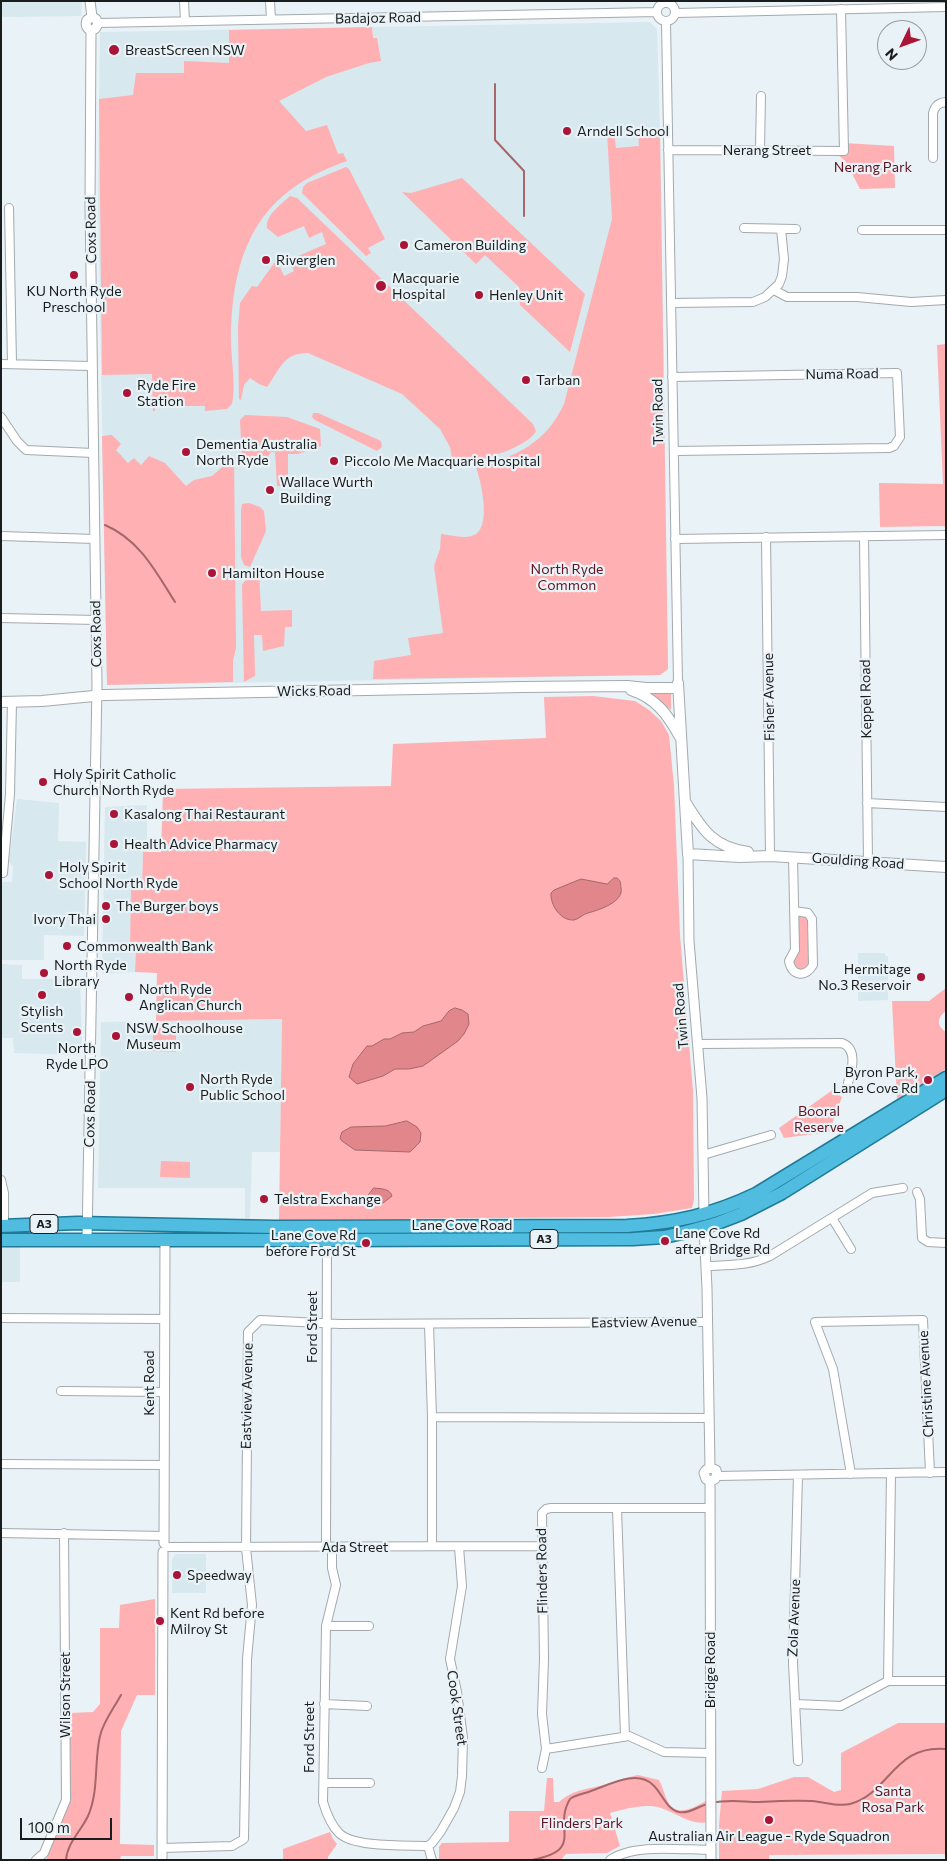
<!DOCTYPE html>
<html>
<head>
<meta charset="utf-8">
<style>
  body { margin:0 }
  #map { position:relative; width:947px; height:1861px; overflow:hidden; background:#e9f2f6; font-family:Commissioner,sans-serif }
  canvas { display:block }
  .frame { position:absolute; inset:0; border:2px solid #1a1d1e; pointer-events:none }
  .north { position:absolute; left:877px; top:20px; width:50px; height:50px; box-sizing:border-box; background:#e9f2f6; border:1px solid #969da0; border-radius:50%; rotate:228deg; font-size:14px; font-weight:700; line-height:20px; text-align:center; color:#1a1d1e }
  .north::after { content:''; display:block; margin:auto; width:18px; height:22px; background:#aa1437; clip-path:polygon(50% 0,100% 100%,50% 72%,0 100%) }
  .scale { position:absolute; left:20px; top:1818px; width:92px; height:22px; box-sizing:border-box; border:2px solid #1a1d1e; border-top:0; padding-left:6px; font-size:15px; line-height:18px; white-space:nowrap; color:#1a1d1e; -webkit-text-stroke:4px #e9f2f6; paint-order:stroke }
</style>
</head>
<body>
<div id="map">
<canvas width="947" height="1861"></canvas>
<div class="frame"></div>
<div class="north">N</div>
<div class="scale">100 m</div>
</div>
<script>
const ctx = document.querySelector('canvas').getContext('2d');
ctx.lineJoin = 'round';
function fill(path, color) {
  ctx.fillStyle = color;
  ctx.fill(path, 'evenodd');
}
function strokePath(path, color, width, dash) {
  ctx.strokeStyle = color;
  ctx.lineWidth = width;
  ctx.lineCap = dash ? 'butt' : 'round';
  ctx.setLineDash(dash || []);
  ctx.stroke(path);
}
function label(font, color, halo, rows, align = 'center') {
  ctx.font = font + ' Commissioner,sans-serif';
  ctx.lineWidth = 4.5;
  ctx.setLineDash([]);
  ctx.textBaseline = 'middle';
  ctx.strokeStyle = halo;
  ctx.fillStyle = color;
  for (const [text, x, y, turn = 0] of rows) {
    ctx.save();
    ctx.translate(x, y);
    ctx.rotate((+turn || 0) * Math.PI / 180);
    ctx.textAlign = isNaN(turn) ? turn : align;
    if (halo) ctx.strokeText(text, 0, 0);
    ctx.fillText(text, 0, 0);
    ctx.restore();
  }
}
fill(new Path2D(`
  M1,1h81l-1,15 -80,1z
  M650,22l7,7 3,101 8,539 -8,6 -553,10 -9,-487 2,-166z
  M17,799l42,4 -1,38 28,1 -2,94 -40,-1v25h-43v-78h11l1,-15 -4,-6z
  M147,805v47h-4l-1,39 -10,-1 -2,57h6l-1,25 -33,2 3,-167z
  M858,953h27v3h3v44l-30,1z
  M1,964l21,1v14h58l2,62 -4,14 -64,-2 -1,-15h-12z
  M282,1019l-2,133h-28l-2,68h-5v-32h-147l3,-166z
  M1,1247h19v35h-19z
  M176,1554h30v39h-34v-34z`), '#d7e8ef');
fill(new Path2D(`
  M372,27l1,11h4l4,23 -12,2 -43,14 -47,24 27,30 21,-6 11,29 5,-1 4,8c-88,30 -115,88 -116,178 0,20 5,46 1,65l-5,5 -22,2v-5h-50v5h-2l-1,-37 -50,1 -3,-276 34,-4 3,-22h48v-12l45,2v-33z
  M660,130l8,539 -8,6 -287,4 1,-18 37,-6 -3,-17 35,-5 -9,-67 6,-17 1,-15c10,1 27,6 35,0 15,-10 5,-53 0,-67 40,-10 70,-24 88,-63l48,-185 -5,-87 7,1 2,15 23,-2 -1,-15z
  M844,143l50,3 1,42 -35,1 -14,-27 -12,-11h10z
  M346,167l3,2 36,70 -17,9 3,5 -5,3 -64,-63 1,-6 4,-4z
  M462,178l123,116 -15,58 -50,-47 -1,-18 -34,-32 -9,9 -74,-72 9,1z
  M290,196l7,2 236,226 3,7c-8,17 -65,34 -83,32l-3,-16 -10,-18 -38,-35 -94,-41c-25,0 -28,16 -41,34l-8,-3 -9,-6 -6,7 -3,15 -2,-1 -1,-72 2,-24 12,-17 5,1 18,-25 4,3 5,11 10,-5 -5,-11 2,-1 35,-15 -4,-12 -13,6 -5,-12 -26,11 -11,-9c-2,-13 15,-24 23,-32z
  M946,344v182l-66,1 -1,-44 64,1 -6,-139z
  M313,413h5l63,28 1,6 -5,4 -62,-31 -3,-3z
  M245,415l42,2 33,12 1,17 -23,8h-10v32h-11l-2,-34h-4l-5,8 -24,1 -2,-41z
  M112,435l9,9 -5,6 12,13 6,-5 7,7 8,-9 16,7 21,23 8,-6 18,-4 22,-19 2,191 -3,12v22l-126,3 -5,-249z
  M249,503l11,4 4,4 2,20 -16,36 -6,-2 -3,-8v-47l1,-6z
  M250,574h9l2,37 31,-1v17h-7l-1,19 -21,5 -1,-16h-8l1,41 -11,6 -2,-97z
  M648,692l23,1v17z
  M593,696l42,5 14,9 12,11 8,14 5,51 6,149 13,156 1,109 -2,8 -38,6 -46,3 -329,3 3,-201 -126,2 1,-48 -22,-1 1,-25h-6l1,-57h11l1,-38h18l2,-63 228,-3 2,-42 153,-6 -2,-41z
  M799,915l9,2 3,45 -6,9 -9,-1 -3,-8 5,-46z
  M946,988v23c-9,6 -10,15 0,21v37l-49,30 -5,-98h37z
  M153,1028h23v24l-23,-1z
  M834,1089l3,5 5,3 -13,35 -45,6 -5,-10z
  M161,1161l29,1v16l-30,-1z
  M155,1599v96h-18l-16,36 -1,113 34,1v11h-33l-1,4h-74l24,-61v-86l23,-1 7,-8v-76h19l1,-23z
  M898,1723h48v131l-177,1v5h-50v-35l3,-34 36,-2 36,-12h14l26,15 7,-2v-37z
  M638,1775l21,5c4,7 5,15 9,22 9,17 29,4 41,-3l-1,23c-17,4 -31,-9 -47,-14 -16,-5 -35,1 -51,5l10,33 -13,7 -41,1 -5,6h-122v-13l3,-4 67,-1v-31h35l3,-33h6l1,24h5c14,-11 19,-11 36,-15 15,-3 28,-9 43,-12z
  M330,1832l3,7 4,5 -9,13v3h-45v-11z`), '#feb0b3');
const water = new Path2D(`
  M614,878h3c5,4 3,5 4,10 3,14 -22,22 -33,25 -5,1 -9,6 -14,7 -14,1 -24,-16 -23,-27l3,-3 27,-11 26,5z
  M455,1008l7,2 6,4 1,10 -5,10 -6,7 -35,25 -14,3h-14l-12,7 -26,8 -8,-7 4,-13 14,-18h5l12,-7h6l12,-6 12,-1 9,-6 18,-5 8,-10z
  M407,1121l10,6 4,6 -1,9 -10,10 -55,-2 -13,-9 -2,-3 2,-6 9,-5 34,-1z
  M374,1188c6,1 16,0 18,8l-9,7 -10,3 -4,-3 -2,-6z`);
fill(water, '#e1878b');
strokePath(water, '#a5676a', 1);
strokePath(new Path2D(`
  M495,84v56l29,31v45
  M105,525c35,15 51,47 70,77
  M713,1803c14,-4 31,-1 46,-1 17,-1 36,-2 53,-1 13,1 26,6 38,3 39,-10 44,-60 96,-55
  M66,1860c1,-17 15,-29 22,-44 11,-24 6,-55 12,-80 3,-14 14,-28 21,-41
  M532,1860c54,-10 20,-31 38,-61 7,-5 14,-5 21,-8 18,-6 46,-22 62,-6 9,8 13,24 26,27 11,2 19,-6 29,-8`), '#a5676a', 2);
const minor = new Path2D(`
  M184,1l1,20
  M270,1l1,18
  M657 12a9 9 0 1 1 18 0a9 9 0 1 1-18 0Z
  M676,13l270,-6
  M666,22l12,660
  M98,23l559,-11
  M668,150l176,1 -3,-142
  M760,150l1,-54
  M933,158v-45c2,-7 5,-10 13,-11
  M9,208l3,156
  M744,228l52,1
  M862,230h84
  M774,290l13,7h70l54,5 35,-2
  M671,303l82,-1 12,-5 14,-13 3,-8 2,-17 -3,-30
  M1,364l91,2
  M672,377l225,-4 3,64 -6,9 -5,2 -215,3
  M1,417l16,24 9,9 67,3
  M1,536l94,3
  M864,536l4,326
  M766,537l4,319
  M675,539l271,-4
  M1,618l96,2
  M867,803l79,4
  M793,857l2,93 -6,11c3,15 16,17 24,4l-1,-46 -4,-6 -14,-2
  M3,873l7,-79 2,-92
  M698,1044l144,-1c16,6 10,27 6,40
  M703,1155l68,-20
  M1,1180l3,13v33
  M917,1192l3,7 2,39 6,4 18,1
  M832,1218l19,31
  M706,1266c22,-1 44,0 64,-10l102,-63 31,-5
  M1,1318l164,1
  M429,1324l3,93v129
  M61,1391l103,1
  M432,1417l276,1
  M1,1464l163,1
  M851,1474l-18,-105 -18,-47 108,-2 7,153
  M798,1475l-5,188 5,98
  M717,1476l229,-4
  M617,1509l8,227
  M1,1533l163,3
  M168,1547l374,-1
  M326,1547l1,-307
  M332,1547v21l4,17 -10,41 -3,176c3,10 8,23 16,31 15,15 68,12 89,13
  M326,1626h43
  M888,1681l3,-207
  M324,1704l43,2
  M796,1704l45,2 47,-25h58
  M546,1749l83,-13 35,16 46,1
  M542,1768l4,-19 -4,-35 2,-55 -2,-146 4,-4 5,-1h158
  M324,1783h46
  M428,1846l4,-3 9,-12 13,-23 6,-16 2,-16 1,-38 -6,-46 -7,-33 12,-73 -3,-39
  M428,1846l4,14
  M162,1848l70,-2 12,-7 3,-180 5,-54 -6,-57 2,-216 12,-12 80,4 367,-2
  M36,1860l8,-7 22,-53 -2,-267
  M610,1860c24,-17 72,-10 101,-10`);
const tertiary = new Path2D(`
  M90,1l2,16
  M91,30l4,-1 3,-5 -2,-5 -4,-2
  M91,30c-4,-1 -6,-5 -4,-10l5,-3
  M688,854l1,87 13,157 2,117
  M704,1228l3,60 3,180
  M87,1239l10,-555 -7,-479 1,-175
  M710,1468l6,2 1,4 -2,5 -5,2
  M710,1468l-4,2 -2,3 2,6 4,2
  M710,1481l1,379
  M164,1543l1,-304
  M162,1860l1,-308`);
const secondary = new Path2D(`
  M678,683l10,171 52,3 30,-1 176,11
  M631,690c25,8 37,25 49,47
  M1,702l41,-1 62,-6 419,-8 104,-1 19,2h32
  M686,803c17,28 28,44 62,49`);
const trunk = new Path2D(`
  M1,1226l77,-3 196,4 353,-1c48,-3 85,-11 129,-32l190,-116
  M1,1240h326l306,-1 31,-2 18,-4 33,-9 26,-10 41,-21 164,-103`);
strokePath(minor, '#a2aaae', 10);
strokePath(tertiary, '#a2aaae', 11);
strokePath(secondary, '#a2aaae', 12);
strokePath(trunk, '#207a97', 15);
strokePath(minor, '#fff', 8);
strokePath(tertiary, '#fff', 9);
strokePath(secondary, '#fff', 10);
strokePath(trunk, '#4fbce0', 12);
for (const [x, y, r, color] of [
  [114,50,6,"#aa1437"],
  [567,131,5,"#aa1437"],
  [404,245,5,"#aa1437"],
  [266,260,5,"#aa1437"],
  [74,275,5,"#aa1437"],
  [381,286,6,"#aa1437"],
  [479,295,5,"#aa1437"],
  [526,380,5,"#aa1437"],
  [127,393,5,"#aa1437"],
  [186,452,5,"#aa1437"],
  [334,461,5,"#aa1437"],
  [270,490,5,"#aa1437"],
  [212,573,5,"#aa1437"],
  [43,782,5,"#aa1437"],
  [114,814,5,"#aa1437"],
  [114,844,5,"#aa1437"],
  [49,875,5,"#aa1437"],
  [106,906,5,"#aa1437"],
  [106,919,5,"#aa1437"],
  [67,946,5,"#aa1437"],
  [44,973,5,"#aa1437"],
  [921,977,5,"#aa1437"],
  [42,995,5,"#aa1437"],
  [129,997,5,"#aa1437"],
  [77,1032,5,"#aa1437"],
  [116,1036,5,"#aa1437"],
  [928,1080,5,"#aa1437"],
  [190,1087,5,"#aa1437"],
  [264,1199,5,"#aa1437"],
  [665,1241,5,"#aa1437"],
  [366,1243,5,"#aa1437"],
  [177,1575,5,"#aa1437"],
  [160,1621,5,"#aa1437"],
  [769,1820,5,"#aa1437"]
]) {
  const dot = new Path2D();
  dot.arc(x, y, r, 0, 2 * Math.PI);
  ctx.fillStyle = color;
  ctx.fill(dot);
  strokePath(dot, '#e9f2f6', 2);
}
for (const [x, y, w] of [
  [44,1224,28],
  [544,1239,28]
]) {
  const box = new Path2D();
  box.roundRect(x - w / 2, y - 9.5, w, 19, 4);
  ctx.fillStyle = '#e9f2f6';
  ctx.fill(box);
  strokePath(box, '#1a1d1e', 1);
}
label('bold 12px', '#1a1d1e', null, [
  ["A3",44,1224],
  ["A3",544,1239]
]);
label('14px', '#1a1d1e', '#e9f2f6', [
  ["Badajoz Road",378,18,-1],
  ["Nerang Street",767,150],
  ["Coxs Road",91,230,-91],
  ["Numa Road",842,374,-1],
  ["Twin Road",658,412,-91],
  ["Coxs Road",96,634,-91],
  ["Wicks Road",314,691,-1],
  ["Fisher Avenue",769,697,-91],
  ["Keppel Road",866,699,-91],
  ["Goulding Road",858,861,4],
  ["Twin Road",681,1016,-95],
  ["Coxs Road",90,1114,-89],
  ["Lane Cove Road",462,1225],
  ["Eastview Avenue",644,1322,-1],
  ["Ford Street",312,1327,-90],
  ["Kent Road",149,1383,-90],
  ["Christine Avenue",926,1384,-93],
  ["Eastview Avenue",247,1396,-89],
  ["Ada Street",355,1547],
  ["Flinders Road",542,1571,-91],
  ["Zola Avenue",794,1618,-88],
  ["Bridge Road",710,1670,-90],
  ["Wilson Street",65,1695,-90],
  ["Cook Street",457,1708,82],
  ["Ford Street",309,1737,-90]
]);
label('14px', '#1a1d1e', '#e9f2f6', [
  ["BreastScreen NSW",125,50],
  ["Arndell School",577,131],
  ["Cameron Building",414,245],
  ["Riverglen",276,260],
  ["Macquarie",392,278],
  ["Hospital",392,294],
  ["KU North Ryde",74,291,"center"],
  ["Preschool",74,307,"center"],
  ["Henley Unit",489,295],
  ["Tarban",536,380],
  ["Ryde Fire",137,385],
  ["Station",137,401],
  ["Dementia Australia",196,444],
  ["North Ryde",196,460],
  ["Piccolo Me Macquarie Hospital",344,461],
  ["Wallace Wurth",280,482],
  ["Building",280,498],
  ["Hamilton House",222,573],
  ["Holy Spirit Catholic",53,774],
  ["Church North Ryde",53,790],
  ["Kasalong Thai Restaurant",124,814],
  ["Health Advice Pharmacy",124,844],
  ["Holy Spirit",59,867],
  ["School North Ryde",59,883],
  ["The Burger boys",116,906],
  ["Ivory Thai",96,919,"right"],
  ["Commonwealth Bank",77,946],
  ["North Ryde",54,965],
  ["Library",54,981],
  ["Hermitage",911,969,"right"],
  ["No.3 Reservoir",911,985,"right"],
  ["North Ryde",139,989],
  ["Anglican Church",139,1005],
  ["Stylish",42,1011,"center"],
  ["Scents",42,1027,"center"],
  ["NSW Schoolhouse",126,1028],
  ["Museum",126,1044],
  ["North",77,1048,"center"],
  ["Ryde LPO",77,1064,"center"],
  ["Byron Park,",918,1072,"right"],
  ["Lane Cove Rd",918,1088,"right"],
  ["North Ryde",200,1079],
  ["Public School",200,1095],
  ["Telstra Exchange",274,1199],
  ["Lane Cove Rd",675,1233],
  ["after Bridge Rd",675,1249],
  ["Lane Cove Rd",356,1235,"right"],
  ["before Ford St",356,1251,"right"],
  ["Speedway",187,1575],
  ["Kent Rd before",170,1613],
  ["Milroy St",170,1629],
  ["Australian Air League - Ryde Squadron",769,1836,"center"]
], 'left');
label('14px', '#621220', '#e9f2f6', [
  ["Nerang Park",873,167],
  ["North Ryde",567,569],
  ["Common",567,585],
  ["Booral",819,1111],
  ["Reserve",819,1127],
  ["Santa",893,1791],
  ["Rosa Park",893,1807],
  ["Flinders Park",582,1823]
]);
</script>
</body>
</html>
